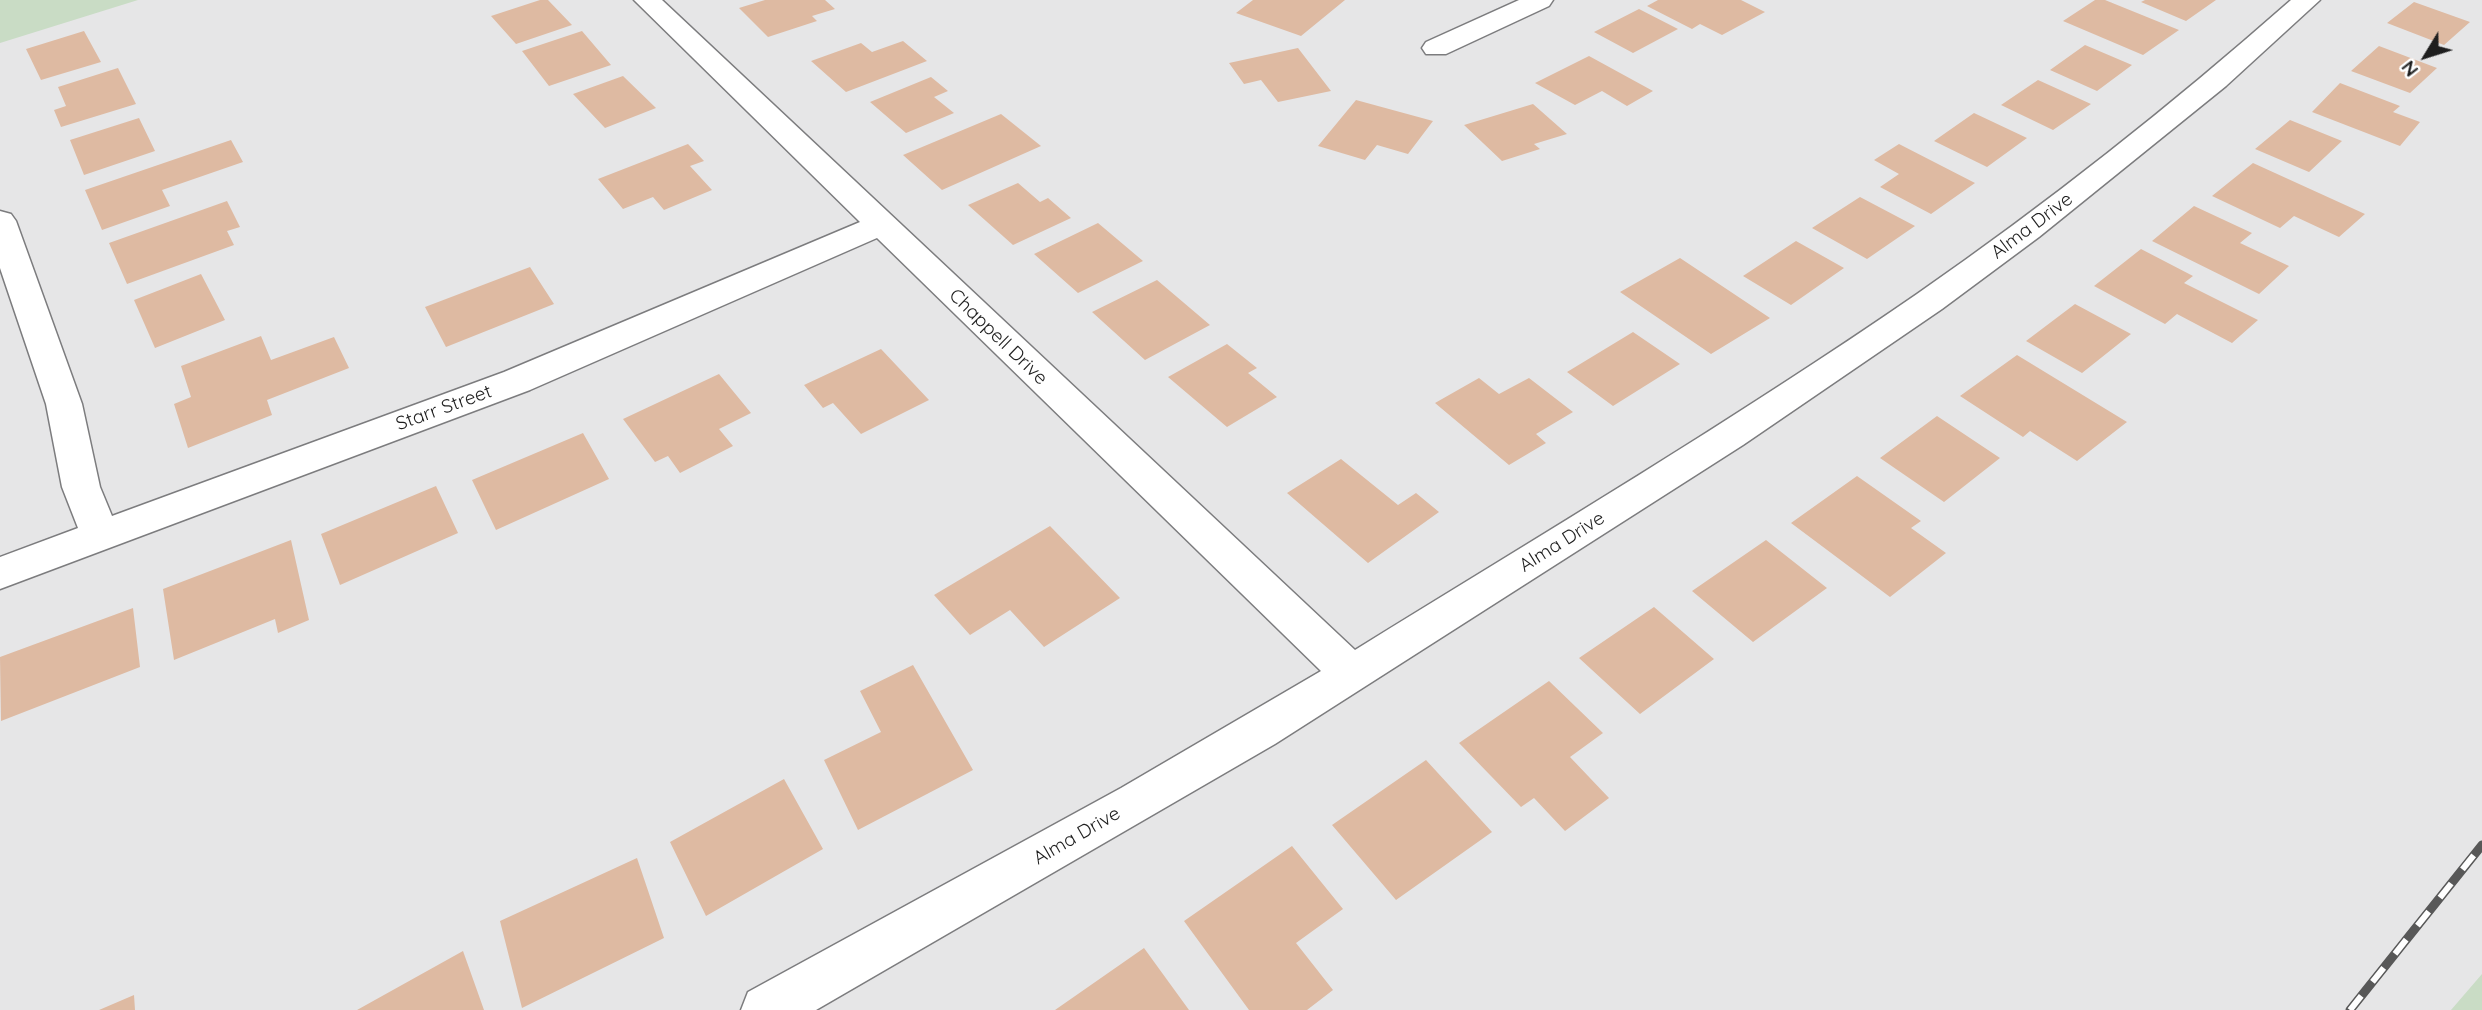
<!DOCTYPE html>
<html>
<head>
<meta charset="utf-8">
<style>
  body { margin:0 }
  #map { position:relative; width:2482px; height:1010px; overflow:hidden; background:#e6e6e7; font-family:Quicksand,sans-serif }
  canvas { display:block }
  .north { position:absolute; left:2391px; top:21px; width:70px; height:70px; -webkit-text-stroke:5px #fff; paint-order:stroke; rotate:232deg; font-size:19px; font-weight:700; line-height:28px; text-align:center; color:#1e1e1e }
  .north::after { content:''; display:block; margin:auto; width:24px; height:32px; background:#1e1e1e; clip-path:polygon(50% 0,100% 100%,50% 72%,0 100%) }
</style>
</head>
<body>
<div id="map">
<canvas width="2482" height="1010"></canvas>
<div class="north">N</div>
</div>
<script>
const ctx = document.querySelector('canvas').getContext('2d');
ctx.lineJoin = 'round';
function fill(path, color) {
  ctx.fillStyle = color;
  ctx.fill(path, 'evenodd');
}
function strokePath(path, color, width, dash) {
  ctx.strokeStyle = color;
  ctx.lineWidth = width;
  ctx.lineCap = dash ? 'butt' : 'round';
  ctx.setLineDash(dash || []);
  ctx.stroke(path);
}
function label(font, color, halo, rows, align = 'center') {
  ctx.font = font + ' Quicksand,sans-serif';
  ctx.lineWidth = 5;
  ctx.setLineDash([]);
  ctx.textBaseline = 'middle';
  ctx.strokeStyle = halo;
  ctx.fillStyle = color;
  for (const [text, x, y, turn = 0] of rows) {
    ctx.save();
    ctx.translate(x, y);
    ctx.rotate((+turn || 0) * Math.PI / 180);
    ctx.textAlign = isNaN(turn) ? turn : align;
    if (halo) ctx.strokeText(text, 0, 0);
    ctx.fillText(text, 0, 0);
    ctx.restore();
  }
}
fill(new Path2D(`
  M0,0h138l-138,43z
  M2482,974v36h-31z`), '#c9dcc5');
fill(new Path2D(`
  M540,0h8l24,25 -56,19 -25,-28z
  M765,0h60l10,9 -23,7 5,5 -49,16 -29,-29z
  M1253,0h92l-44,36 -65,-23z
  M1658,0h83l24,12 -43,23 -22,-11 -8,5 -45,-23z
  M2095,0h10l74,30 -36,25 -80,-34z
  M2145,0h71l-30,21 -45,-19z
  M2414,2l56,20 -26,23 -57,-22z
  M1639,9l39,20 -45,24 -39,-21z
  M84,31l17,31 -60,18 -15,-31z
  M582,31l29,34 -62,21 -27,-35z
  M903,41l24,20 -81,31 -35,-31 50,-18 11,9z
  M2085,45l47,20 -35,26 -47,-21z
  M2379,46l58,22 -27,25 -59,-22z
  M1298,48l33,43 -53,11 -17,-22 -17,4 -15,-21z
  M1589,56l64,35 -26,15 -25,-15 -27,14 -40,-22z
  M118,68l18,36 -75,23 -7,-17 12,-4 -8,-19z
  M623,76l33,32 -51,20 -32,-34z
  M931,77l17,14 -14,6 20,16 -48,20 -36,-31z
  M2038,80l53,24 -38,26 -52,-25z
  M2340,83l60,23 -7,6 27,10 -20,24 -88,-34z
  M1356,100l77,21 -25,33 -31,-9 -12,15 -47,-14z
  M1533,104l34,30 -33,10 6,5 -38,12 -38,-36z
  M1974,113l53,25 -40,29 -53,-26z
  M1001,114l40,32 -99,44 -39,-35z
  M139,118l16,33 -71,24 -14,-35z
  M2290,120l52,21 -33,31 -54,-23z
  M231,140l12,22 -81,28 8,16 -68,24 -17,-40z
  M688,144l16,17 -14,5 22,24 -48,20 -11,-13 -30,12 -25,-30z
  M1899,144l76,39 -44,31 -51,-27 19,-13 -25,-14z
  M2253,163l112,51 -26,23 -45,-21 -14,12 -68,-32z
  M1018,183l22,19 8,-4 23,20 -58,27 -45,-40z
  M1860,197l55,29 -48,33 -55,-31z
  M227,201l13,26 -13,4 7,14 -107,39 -18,-41z
  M2194,206l58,27 -12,10 49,23 -30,28 -107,-53z
  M1098,223l45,38 -65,32 -44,-39z
  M1796,241l48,27 -53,37 -48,-29z
  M2141,249l52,27 -9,7 74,37 -26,23 -55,-29 -12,10 -71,-38z
  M1680,258l90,60 -59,36 -91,-62z
  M530,267l24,37 -108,43 -21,-40z
  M201,274l24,46 -70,28 -21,-48z
  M1157,280l53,45 -65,35 -53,-48z
  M2075,304l56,30 -49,39 -56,-32z
  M1633,332l47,32 -67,42 -46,-34z
  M261,336l10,24 63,-23 15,31 -82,32 5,15 -84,33 -14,-44 17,-7 -10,-31z
  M1227,344l30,24 -9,5 29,24 -50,30 -59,-50z
  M881,349l48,51 -68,34 -28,-31 -10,5 -19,-23z
  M2017,355l110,67 -50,39 -47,-30 -7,6 -63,-41z
  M719,374l32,39 -32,16 14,17 -53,27 -12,-17 -13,6 -32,-43z
  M1479,378l20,16 30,-16 44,34 -37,22 10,9 -37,22 -74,-62z
  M1937,416l63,42 -56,44 -64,-44z
  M583,433l26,46 -113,51 -24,-50z
  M1341,459l57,46 18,-12 23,19 -71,51 -81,-70z
  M1857,476l64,45 -10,7 35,25 -56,44 -99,-74z
  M436,486l22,47 -118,52 -19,-51z
  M1050,526l70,72 -76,49 -34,-37 -40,25 -36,-40z
  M291,540l18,80 -31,13 -3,-14 -101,41 -11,-71z
  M1766,540l61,48 -74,54 -61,-51z
  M1654,607l60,52 -74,55 -61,-56z
  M133,608l7,59 -139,54 -1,-64z
  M913,665l60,105 -115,60 -34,-70 57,-28 -21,-41z
  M1549,681l54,52 -33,24 39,41 -44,33 -31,-33 -13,9 -62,-64z
  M1426,760l66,72 -96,68 -64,-75z
  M784,779l39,70 -117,67 -36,-74z
  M1292,846l51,63 -47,34 37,47 -26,20h-58l-65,-89z
  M637,858l27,80 -142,70 -22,-87z
  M1144,948l45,62h-134z
  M463,951l21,59h-127z
  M134,995l1,15h-36z`), '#debaa2');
const minor = new Path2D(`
  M634,0h28l693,650c189,-117 379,-230 562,-356 131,-91 255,-189 374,-294h29l-94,86 -187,151 -97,72 -199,136 -468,299 -459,266h-75l7,-18 373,-204 200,-117 -444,-433 -347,152 -530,199v-32l78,-29 -16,-41 -16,-83 -46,-136v-57l11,3 5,7 66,183 18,83 12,29 392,-144 356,-150z
  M1519,0h34l-4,6 -103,48h-20l-4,-6 4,-6z`);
strokePath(minor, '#7c7c7e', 3);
fill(minor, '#fff');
const rail = new Path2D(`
  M2350,1010l132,-165`);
strokePath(rail, '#585858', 9);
strokePath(rail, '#fff', 6, [18]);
label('19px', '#1e1e1e', '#fff', [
  ["Alma Drive",2032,226,-37],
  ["Chappell Drive",998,337,44],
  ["Starr Street",444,408,-20],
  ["Alma Drive",1562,542,-32],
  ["Alma Drive",1077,836,-30]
]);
</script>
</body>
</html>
